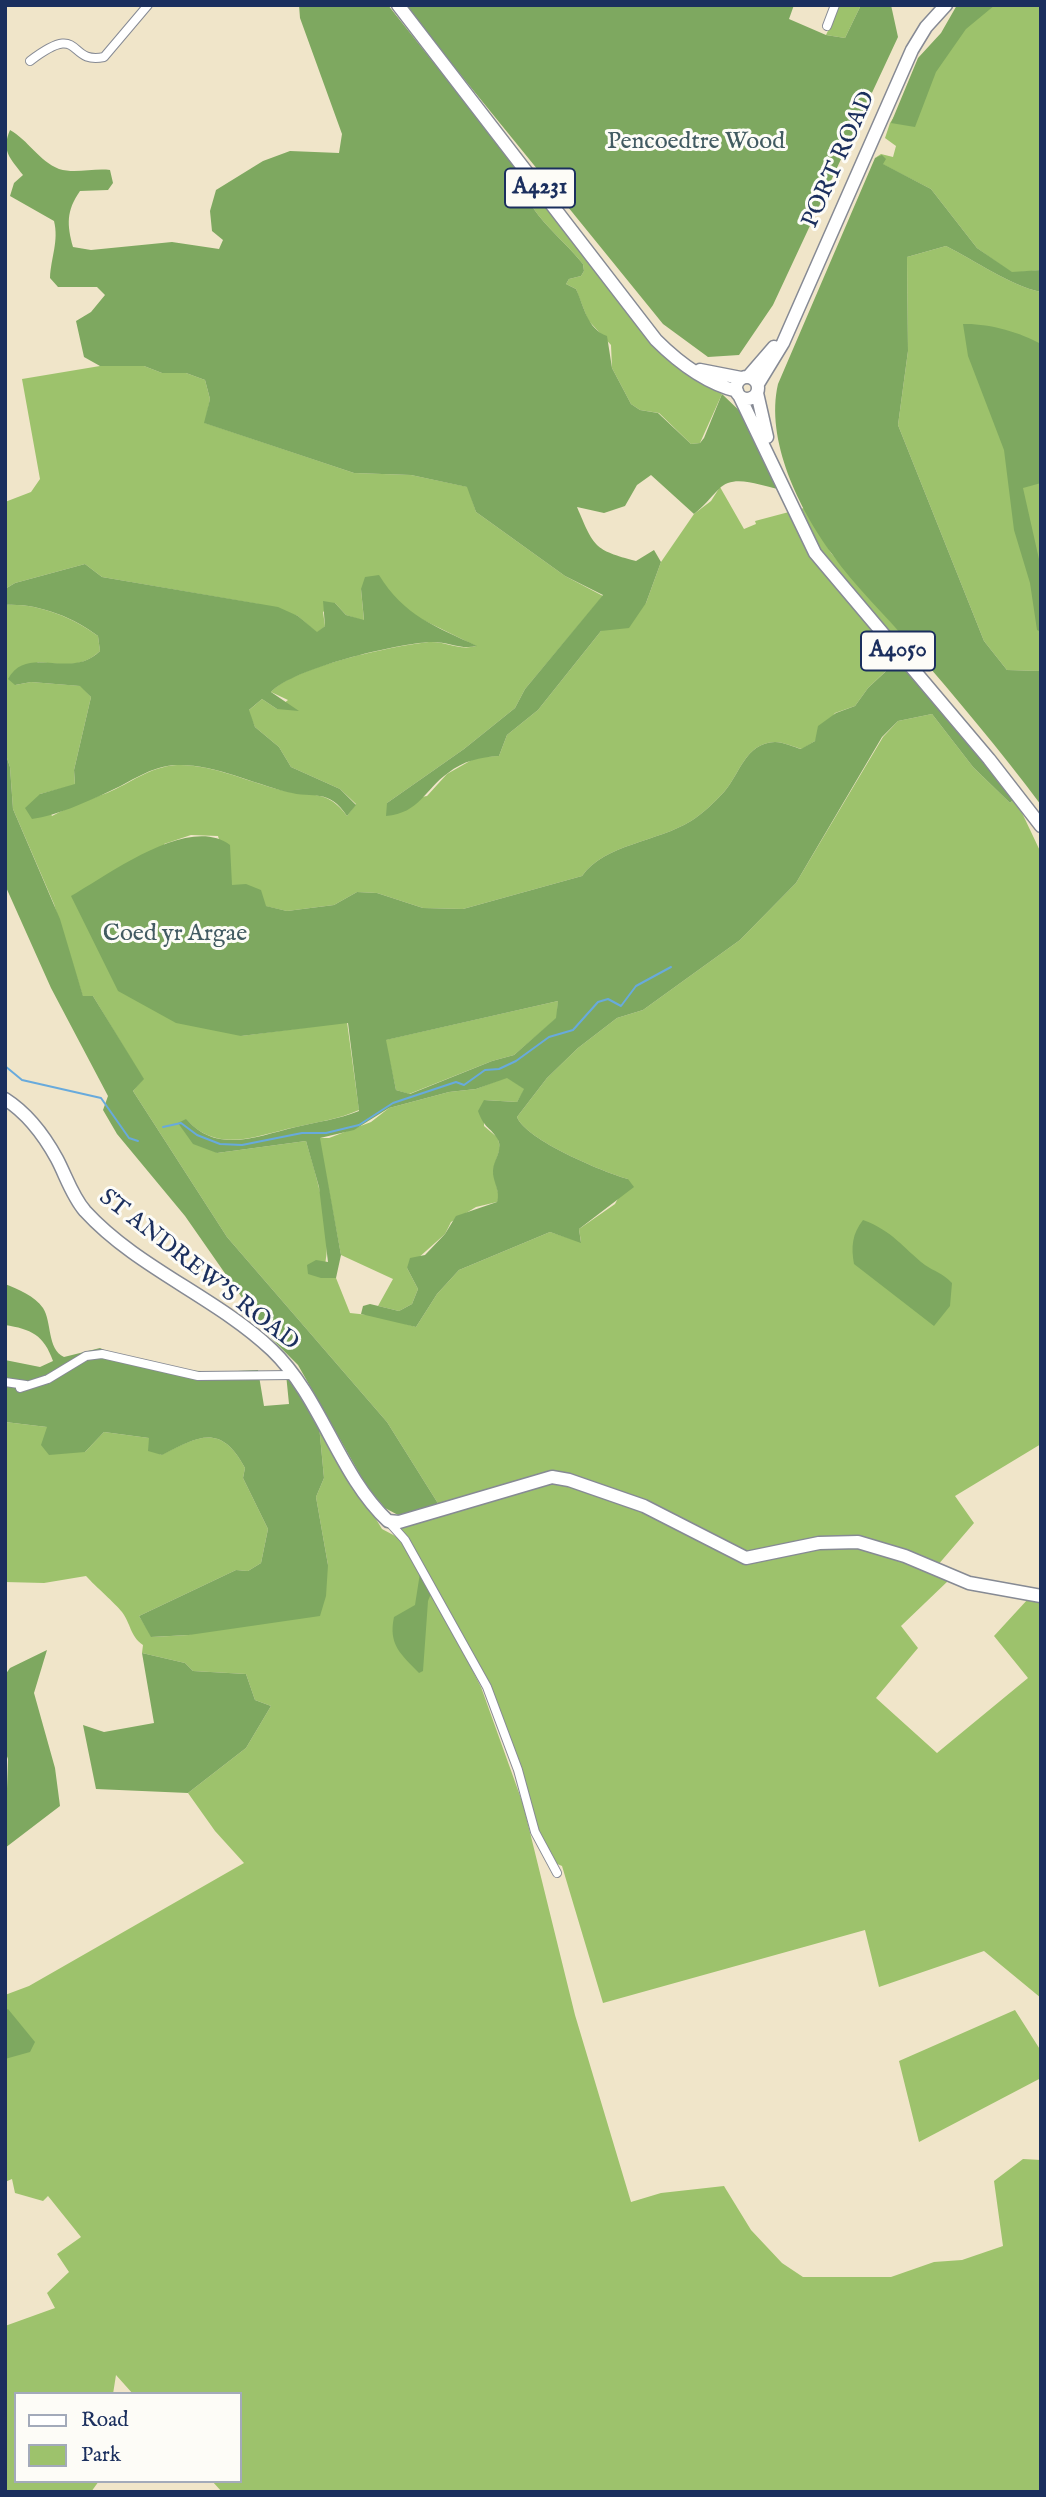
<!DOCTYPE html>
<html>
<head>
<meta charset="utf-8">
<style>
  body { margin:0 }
  #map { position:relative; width:1046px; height:2497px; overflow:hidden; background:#f0e5c9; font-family:"IM FELL English",serif }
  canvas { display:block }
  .frame { position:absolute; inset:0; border:7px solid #1b2f5e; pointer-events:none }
  .legend { position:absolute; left:14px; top:2392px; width:228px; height:91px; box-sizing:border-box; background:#fdfcf7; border:2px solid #a3aaba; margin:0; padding:9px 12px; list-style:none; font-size:21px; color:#1b2f5e }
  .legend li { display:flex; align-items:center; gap:14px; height:35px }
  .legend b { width:35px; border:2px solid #a3aaba }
</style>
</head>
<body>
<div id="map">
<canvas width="1046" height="2497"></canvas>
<div class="frame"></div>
<ul class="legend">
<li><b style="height:9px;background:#fff"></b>Road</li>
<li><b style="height:19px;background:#9dc26c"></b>Park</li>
</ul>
</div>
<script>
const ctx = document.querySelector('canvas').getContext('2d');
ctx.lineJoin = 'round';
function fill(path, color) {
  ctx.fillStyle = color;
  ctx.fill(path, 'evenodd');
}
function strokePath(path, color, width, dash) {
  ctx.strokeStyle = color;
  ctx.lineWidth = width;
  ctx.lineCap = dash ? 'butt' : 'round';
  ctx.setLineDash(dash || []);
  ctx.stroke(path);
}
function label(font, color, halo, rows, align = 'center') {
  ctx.font = font + ' "IM FELL English",serif';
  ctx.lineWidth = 6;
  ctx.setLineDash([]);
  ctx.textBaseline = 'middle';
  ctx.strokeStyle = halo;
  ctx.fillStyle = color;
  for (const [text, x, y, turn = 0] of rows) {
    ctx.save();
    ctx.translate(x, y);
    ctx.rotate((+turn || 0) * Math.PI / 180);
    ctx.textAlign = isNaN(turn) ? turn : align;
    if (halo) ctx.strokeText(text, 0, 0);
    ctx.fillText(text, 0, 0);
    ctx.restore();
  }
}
fill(new Path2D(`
  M840,5h21l-16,33 -19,-3z
  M967,5h74v265l-29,3 -35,-25 -46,-59 -49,-25 1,-8 -8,2 6,-4 12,3 3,-11 -11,-8 5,-15z
  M520,172l138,179 64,43 -22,49 -9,1 -32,-31 -19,-3 -9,-6 -19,-36 -1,-23 -23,-25 -12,-31 -10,-5 3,-5 12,-3 3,-5 -1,-7c-21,-27 -63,-56 -63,-92z
  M946,246c30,15 63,39 95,46v379l-34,-1 -23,-29 -86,-216 10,-74 -1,-94z
  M100,366h44l18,7h24l19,7 5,19 -5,24 149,50 57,2 57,12 8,25 89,64 38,20 -78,93 -10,19 -51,41 -77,54 40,-7 20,-22 30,-17 22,-1 8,-21 31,-25 63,-79 45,-28 15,-41 33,-48 17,-13 9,-14 24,42 12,-5 -1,-3 49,-13 27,45 81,93 -44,42 -13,18 -20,7 -20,28 -13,8c-8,-2 -19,-7 -27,-7 -30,1 -35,32 -51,50 -9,10 -22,22 -33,29 -34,21 -86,23 -109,55l-119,33 -40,-1 -46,-15 -20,-1 -23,13 -47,6 -22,-5 -33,-20 -14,-50 -27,-1 -27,9 77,192 106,-14 12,88c-19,9 -42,12 -63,17 -39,8 -78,28 -110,-8l31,34 89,-12c11,38 31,100 15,137h15l14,35 28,3 38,11 21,-33 22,-24 91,-38 31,10 -2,-13 36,-25 13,-25c-25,-7 -102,-39 -111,-62l30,-39 31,-30 39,-30 26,-8 97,-70 56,-57 87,-146 15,-16 34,-7 41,53 37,36 5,-5 26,55v591l-86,52 19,27 -37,43c-30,-12 -60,-28 -93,-30 -36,-1 -70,21 -107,15l-106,-56 -77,-24 -56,20 -59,14 -52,-83 -160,-185 -94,-146 10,-12 -50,-83 -10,1 -29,-93 -41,-95 -3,-42 -5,-15v-147c32,-2 67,12 93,31l2,15c-19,18 -38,13 -62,11l-23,23 16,-3 50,4 10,11 -17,73 1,15 -35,9 12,22c18,-10 36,-16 55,-23 24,-10 42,-26 70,-28 35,-1 71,17 104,25 30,8 46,-2 66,26l9,-12 -16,-15 -49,-22 -12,-20 -24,-20 -7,-16 14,-12 15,10 11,-9 -17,-8c24,-26 122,-46 158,-50 17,-1 30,9 47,4l-63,-31 -21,-18 -31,-8 3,32 -18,-6 -11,-12 -12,9 2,14 -8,7 -19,-17 -40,-12 -156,-27 -17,-13 -70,19 -10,6v-87l26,-10 9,-13 -18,-100z
  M558,1001l-1,17 -43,37 -22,6 -83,33 -13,-4 -11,-50z
  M507,1077l18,12 -8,13 -33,-2v26l14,12 2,10 -7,22 6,27 -2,5 -21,5 -25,15 -6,12 -38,34 11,21 -6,15 -13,7 -21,-5 15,-27 -52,-24 -22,-117h10l42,-16 18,-14 60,-16 27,-3z
  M5,1422l42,5 38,25 19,-20 45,6 12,17c38,-19 60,-32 84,13l-2,10 25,51 -7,34 -13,8 -12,-1 -97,46 13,21 37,-2 139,-70 -12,-68 8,-19 -5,-53 63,104 17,9 34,55 48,94 42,117 52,211 56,187 30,-9 63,-7 27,44 31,33 21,14h88l43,-15 28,-2 41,-14 -9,-65 29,-22 18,1v332h-819l-10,-11h28v-87h-107l-17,-19 -3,19h-97v87h83l-8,11h-86v-166l50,-18 -8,-15 22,-21 -12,-18 24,-17 -33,-41 -5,5 -28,-8 -3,-14 -7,3v-187l24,-9 215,-123 -29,-32 -27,-38 58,-45 25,-42 -16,-6 -9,-26 -53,-3 -8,-8 -43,-10 1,-8c-13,-9 -12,-21 -21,-33 -7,-9 -26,-25 -36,-36l-42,7 -39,-1z
  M554,1481l66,19 120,61 79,-15 56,3 74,31 -48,46 17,22 -42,50 61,55 91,-75 -34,-42 34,-37 13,1v398l-57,-47 -105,36 -14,-57 -262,73 -41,-137 -7,-3 -16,-28 -24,-82 -54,-120 -61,-102 1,-5z
  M1015,2010l26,41v27l-122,64 -20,-81z`), '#9dc26c');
fill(new Path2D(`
  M299,5h89l132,167c0,36 42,65 63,92l1,7 -3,5 -12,3 -3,5 10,5c8,17 11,40 31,47l5,32 19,36 9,6 18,3 33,31 9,-1 4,-5 18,-44 25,24 32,71c-18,-3 -46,-16 -60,0 -9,9 -15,17 -25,25l-43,-39 -14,10 -12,21 -21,7 -27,-6c17,40 17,43 59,54l18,-11 7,12 -15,41 -17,25 -28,3 -63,79 -31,25 -8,21c-19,1 -36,5 -51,17 -24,17 -28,40 -62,43l1,-13 77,-54 51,-41 10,-19 78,-94 -38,-19 -89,-64 -9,-25 -56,-12 -57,-2 -150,-50 6,-24 -5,-19 -19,-7h-24l-18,-7h-44l-16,-9 -8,-36 15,-9 14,-17 -8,-8h-39l-8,-9c1,-21 9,-37 4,-57l-44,-25 4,-13 9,-8c-13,-17 -22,-24 -13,-45 18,10 29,31 49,39 16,5 34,-1 51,1l3,13 -5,7 -28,1c-14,20 -13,34 -7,56l18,3 81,-8 47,7 4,-9 -11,-9 -2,-20 6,-21 47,-29 27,-10 49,2 3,-19 -42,-116z
  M404,5h390l-5,14 37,16 19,3 16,-33h30l7,32 -125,268 -34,50 -31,2 -45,-33z
  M957,5h38l-29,24 -30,43 -21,55 -24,-4 27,-65 23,-25z
  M882,155l4,4 -3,5 48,25 46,59 35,24 29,-2v22c-32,-7 -65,-31 -95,-46l-39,11 1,94 -10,74 86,216 23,29 34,1v134c-40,-54 -85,-107 -129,-158 -26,-32 -57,-60 -80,-93 -33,-45 -67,-114 -54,-170l97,-226z
  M963,324c24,-1 57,8 78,20v139l-18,5 18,80v64l-4,-2 -7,-47 -16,-53 -10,-80 -36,-94z
  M85,564l17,13 176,30 20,9 19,16 8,-6 -2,-25 12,2 11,12 18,5 -3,-31 4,-12 14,-2c25,41 56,51 98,71 -17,4 -30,-5 -47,-4 -35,2 -136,26 -159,50l28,19 -22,-2 -15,-10 -13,11 6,17 24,20 12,20 49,22 16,16 -9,11c-18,-28 -33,-17 -60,-24 -35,-9 -73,-28 -110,-27 -27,1 -46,17 -69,27 -24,11 -50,23 -76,27l-7,-11 15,-14 35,-10 -1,-14 17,-73 -11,-11 -49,-4 -16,3 -7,-6c20,-36 62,2 92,-28l-2,-15c-25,-19 -61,-33 -93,-31v-16l10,-6z
  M900,658l115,140 -5,5 -37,-36 -41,-53 -34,7 -16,16 -86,146 -56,57 -97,70 -26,8 -39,30 -31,30 -30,39c9,23 86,55 111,62l6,8 -55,42 2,14 -31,-11 -91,38 -22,24 -21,33 -55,-13 2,-8 7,-2 29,7 13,-7 6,-15 -11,-21 3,-10 15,-3 20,-21 11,-18 41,-14c4,-11 -5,-21 -4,-32 1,-11 11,-21 4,-32 -8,-12 -13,-10 -19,-27l6,-11 33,2 7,-13 -17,-11 -31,11 -27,3 -60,16 -35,22 -34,8 21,117 -5,23h-15l-13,-4 -1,-9 9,-5 12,2 -9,-75 -13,-46 -89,12 -24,-9 -15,-21 8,-4c32,36 71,17 110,8 21,-5 43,-8 63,-16l-11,-88 -107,13 -65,-13 -58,-32 -47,-95c39,-22 118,-82 159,-51l2,40 14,-1 15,6 5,16 21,5 47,-6 23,-13 20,1 46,15 40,1 119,-33c23,-32 75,-34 109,-55 11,-7 24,-19 33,-29 16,-18 21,-49 51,-50 8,0 19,5 26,7l14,-8 3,-15 18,-13 19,-7 13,-18zM558,1001l-2,17 -42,37 -22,6 -82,33 -14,-4 -10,-50z
  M5,752l5,15 3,42 47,110 23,77h10l51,83 -11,12 94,146 160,185 52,83 -41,10 -13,-7 -18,-21 -69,-122 -30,-30 -83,-119 -68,-82 -14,-24 5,-14 -57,-108 -46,-103z
  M863,1220c30,11 39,27 62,45 10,7 16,7 27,18l-2,23 -16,20 -80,-62c-3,-17 -2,-30 9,-44z
  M5,1284c13,5 30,12 38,24 9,14 4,41 21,49l36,-9c49,25 105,25 158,22l6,36 25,-2 -3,-30 33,51 5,53 -8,19 12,68 -2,31 -6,20 -131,19 -38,2 -12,-21 97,-46 12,1 13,-8 7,-34 -25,-51 2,-10c-24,-45 -46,-32 -83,-13l-14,-4 1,-13 -45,-6 -19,20 -36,3 -8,-10 6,-18 -42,-5v-62l35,7 13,-6c-9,-26 -22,-32 -48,-36z
  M420,1573l12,18 -4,10 -5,70 -4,2c-18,-19 -31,-28 -25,-56l21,-12z
  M47,1650l-13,43 21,75 5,38 -55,42 3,-89 -3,-8v-76l5,-7z
  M142,1653l43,10 8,8 53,3 9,26 16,6 -25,42 -58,45 -92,-4 -13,-64 21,7 50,-9z
  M8,2009l27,33 -5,10 -25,7v-48z`), '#7ea860');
strokePath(new Path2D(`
  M5,1066l17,14 79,18 28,40 9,3
  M163,1127l18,-4 16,12 23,9 22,1 60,-12h24l33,-8 34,-22 63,-21 8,3 21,-15 14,-1 17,-8 33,-24 24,-7 25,-28 10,-3 13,7 15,-20 35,-19`), '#68aadc', 2);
const street = new Path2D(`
  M827,26l8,-21
  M30,61c54,-41 36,4 74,-4l44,-52
  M5,1382l21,3
  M20,1388l28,-9 38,-23 16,-2 96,22 95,-1
  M388,1521l17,19 82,147 31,83 17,62 22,41`);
const secondary = new Path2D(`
  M5,1099c22,14 40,38 52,60 9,17 15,37 28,52 52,57 131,86 187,139 50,48 66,124 116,171l11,1 153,-45 17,3 75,26 102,52 73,-15 39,-1 47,14 64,27 72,13`);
const primary = new Path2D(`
  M398,5l258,335c23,23 49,43 81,51
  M700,370l41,8
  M736 388a11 11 0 1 1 22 0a11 11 0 1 1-22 0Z
  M748,377l26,-30
  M758,384l25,-41 129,-293 14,-23 20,-22
  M757,393l10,44
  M739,395l76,158 174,206 52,67`);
strokePath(street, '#868a94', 10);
strokePath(secondary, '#868a94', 15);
strokePath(primary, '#868a94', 15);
strokePath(street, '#fff', 8);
strokePath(secondary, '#fff', 12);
strokePath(primary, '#fff', 12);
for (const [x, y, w] of [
  [540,188,70],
  [898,651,74]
]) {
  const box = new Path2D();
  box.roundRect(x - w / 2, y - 19.5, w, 39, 5);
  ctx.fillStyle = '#fdfcf7';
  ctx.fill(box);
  strokePath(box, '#1b2f5e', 2);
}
label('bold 23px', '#1b2f5e', null, [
  ["A4231",540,188],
  ["A4050",898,651]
]);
label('24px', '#425b62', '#fdfcf7', [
  ["Pencoedtre Wood",696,143],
  ["Coed yr Argae",175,935]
]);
label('24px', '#1b2f5e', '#fdfcf7', [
  ["PORT ROAD",840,160,-66],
  ["ST ANDREW'S ROAD",198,1271,38]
]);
</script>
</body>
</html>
